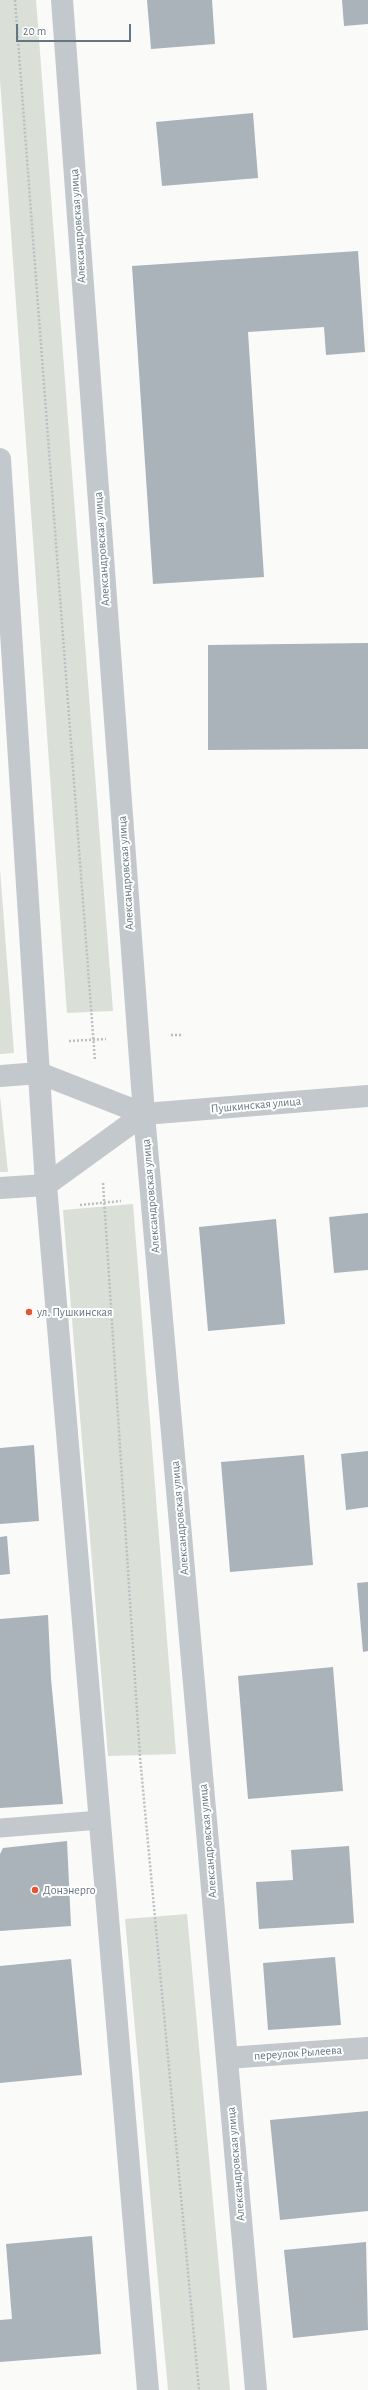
<!DOCTYPE html>
<html>
<head>
<meta charset="utf-8">
<style>
  body { margin:0 }
  #map { position:relative; width:368px; height:2390px; overflow:hidden; background:#fafaf8; font-family:"Alegreya Sans",sans-serif }
  canvas { display:block }
  .scale { position:absolute; left:16px; top:24px; width:115px; height:18px; box-sizing:border-box; border:2px solid #657683; border-top:0; padding-left:5px; font-size:12px; line-height:14px; white-space:nowrap; color:#657683; -webkit-text-stroke:3px #fff; paint-order:stroke }
</style>
</head>
<body>
<div id="map">
<canvas width="368" height="2390"></canvas>
<div class="scale">20 m</div>
</div>
<script>
const ctx = document.querySelector('canvas').getContext('2d');
ctx.lineJoin = 'round';
function fill(path, color) {
  ctx.fillStyle = color;
  ctx.fill(path, 'evenodd');
}
function strokePath(path, color, width, dash) {
  ctx.strokeStyle = color;
  ctx.lineWidth = width;
  ctx.lineCap = dash ? 'butt' : 'round';
  ctx.setLineDash(dash || []);
  ctx.stroke(path);
}
function label(font, color, halo, rows, align = 'center') {
  ctx.font = font + ' "Alegreya Sans",sans-serif';
  ctx.lineWidth = 4;
  ctx.setLineDash([]);
  ctx.textBaseline = 'middle';
  ctx.strokeStyle = halo;
  ctx.fillStyle = color;
  for (const [text, x, y, turn = 0] of rows) {
    ctx.save();
    ctx.translate(x, y);
    ctx.rotate((+turn || 0) * Math.PI / 180);
    ctx.textAlign = isNaN(turn) ? turn : align;
    if (halo) ctx.strokeText(text, 0, 0);
    ctx.fillText(text, 0, 0);
    ctx.restore();
  }
}
fill(new Path2D(`
  M0,0h36l77,1011 -46,2 -67,-933z
  M0,869l14,184 -14,1z
  M0,1096l8,76h-8z
  M133,1204l43,550 -68,2 -45,-546z
  M187,1914l43,476h-62l-43,-471z`), '#dadfd7');
fill(new Path2D(`
  M147,0h65l3,44 -64,5z
  M342,0h26v24l-24,2z
  M253,113l5,65 -96,8 -6,-64z
  M358,251l7,101 -39,3 -2,-28 -76,5 16,245 -111,7 -21,-318z
  M368,643v106l-160,1v-105z
  M368,1213v57l-34,3 -5,-56z
  M276,1219l9,105 -77,7 -9,-104z
  M34,1445l5,76 -39,3v-76z
  M368,1451v56l-22,3 -5,-56z
  M304,1455l9,110 -83,7 -9,-110z
  M7,1536l3,38 -10,1v-38z
  M368,1582v69l-5,1 -6,-69z
  M48,1615l3,64 12,125 -63,4v-189z
  M333,1667l10,124 -95,8 -10,-123z
  M67,1841l4,85 -71,5v-77l3,-6z
  M349,1846l5,77 -95,6 -3,-47 37,-2 -2,-30z
  M335,1957l6,68 -73,5 -5,-67z
  M71,1959l11,116 -82,8v-117z
  M368,2111v100l-88,9 -10,-100z
  M92,2236l9,118 -101,8v-42l12,-1 -6,-75z
  M366,2242l2,88 -75,8 -9,-88z`), '#aab3b9');
strokePath(new Path2D(`
  M15,0l80,1061
  M171,1035h11
  M69,1041l37,-2
  M103,1183l37,574 59,633
  M80,1205l41,-4`), '#bbbfc2', 2.5, [2, 2]);
strokePath(new Path2D(`
  M0,1828l100,-8`), '#c3c8cc', 19);
strokePath(new Path2D(`
  M144,1114l224,-18
  M227,2058l141,-10`), '#c3c8cc', 22);
strokePath(new Path2D(`
  M62,0l82,1114 112,1276
  M0,459l46,726 102,1205
  M0,1076l39,-3 105,41
  M0,1188l46,-3 98,-71`), '#c3c8cc', 22);
for (const [x, y, r, color] of [
  [29,1312,4,"#e4572e"],
  [35,1890,4,"#e4572e"]
]) {
  const dot = new Path2D();
  dot.arc(x, y, r, 0, 2 * Math.PI);
  ctx.fillStyle = color;
  ctx.fill(dot);
  strokePath(dot, '#fff', 1.5);
}
label('12px', '#657683', '#fff', [
  ["Александровская улица",78,226,-94],
  ["Александровская улица",102,549,-94],
  ["Александровская улица",126,873,-94],
  ["Пушкинская улица",256,1105,-5],
  ["Александровская улица",151,1196,-95],
  ["Александровская улица",180,1518,-95],
  ["Александровская улица",208,1841,-95],
  ["переулок Рылеева",298,2053,-4],
  ["Александровская улица",236,2164,-95]
]);
label('12px', '#657683', '#fff', [
  ["ул. Пушкинская",37,1312],
  ["Донэнерго",43,1890]
], 'left');
</script>
</body>
</html>
